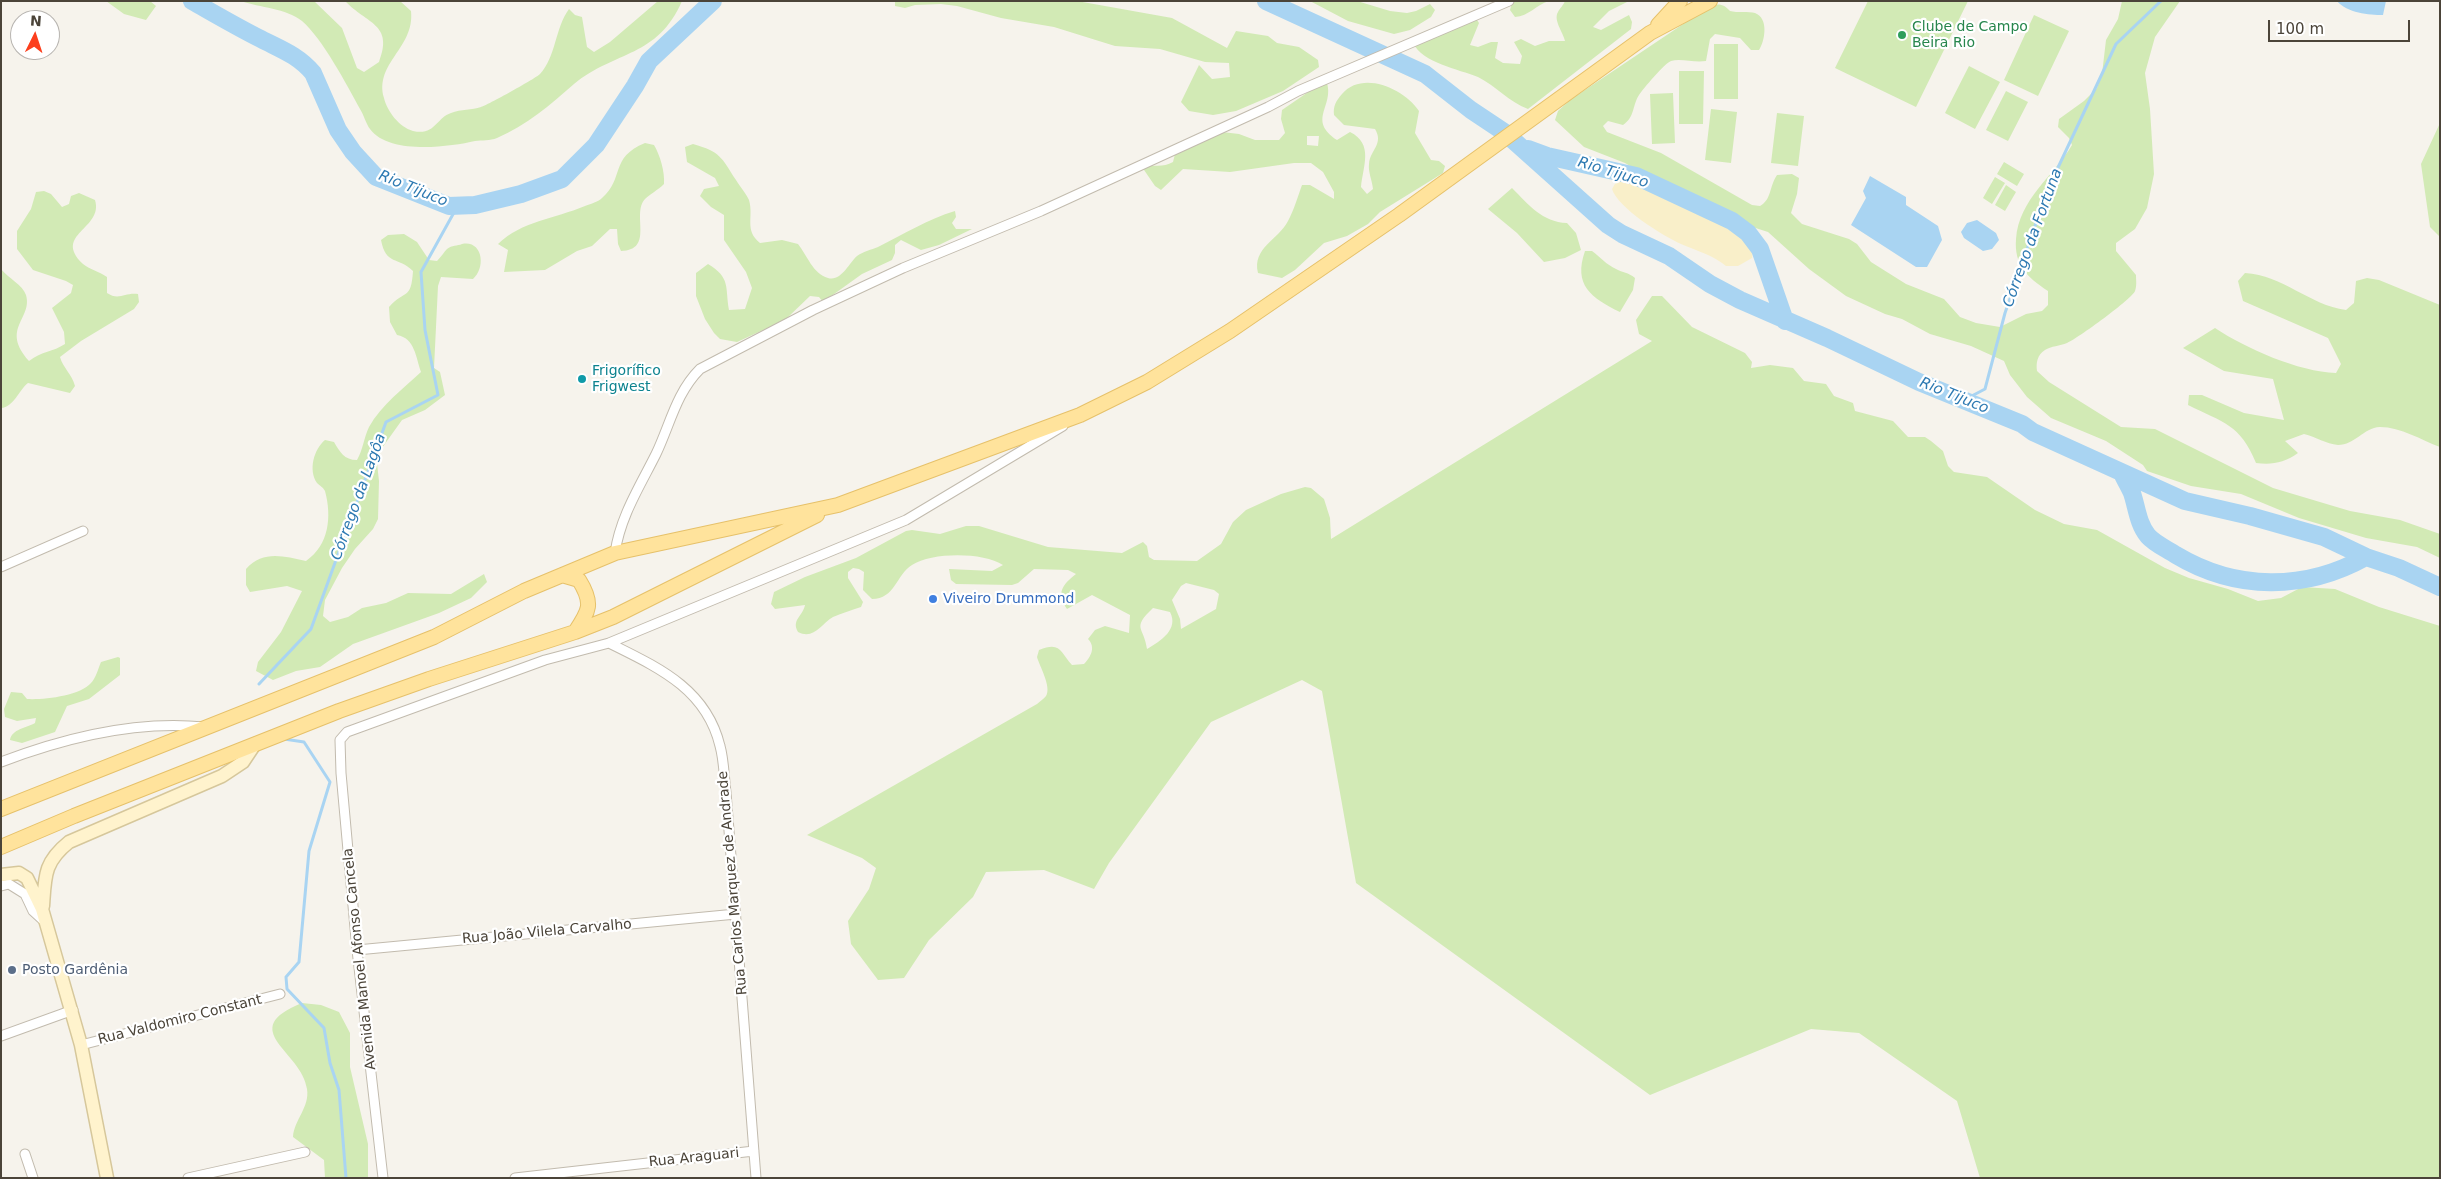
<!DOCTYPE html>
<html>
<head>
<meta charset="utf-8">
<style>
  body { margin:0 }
  #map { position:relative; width:2441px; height:1179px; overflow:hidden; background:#f6f3ec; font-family:"DejaVu Sans",sans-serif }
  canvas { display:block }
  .frame { position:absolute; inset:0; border:2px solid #4b4439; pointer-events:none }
  .north { position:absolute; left:10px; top:10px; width:50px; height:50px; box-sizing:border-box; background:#fff; border:1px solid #b7b4b0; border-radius:50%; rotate:4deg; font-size:14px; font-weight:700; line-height:20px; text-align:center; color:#4b4439 }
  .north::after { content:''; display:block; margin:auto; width:18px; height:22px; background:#fc3f1d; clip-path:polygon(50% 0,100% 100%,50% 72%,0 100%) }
  .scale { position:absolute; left:2268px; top:20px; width:142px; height:22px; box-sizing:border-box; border:2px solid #4b4439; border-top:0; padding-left:6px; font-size:15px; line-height:18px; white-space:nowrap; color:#4b4439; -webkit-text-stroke:4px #fff; paint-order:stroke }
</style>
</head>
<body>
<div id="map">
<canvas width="2441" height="1179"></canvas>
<div class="frame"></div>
<div class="north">N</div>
<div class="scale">100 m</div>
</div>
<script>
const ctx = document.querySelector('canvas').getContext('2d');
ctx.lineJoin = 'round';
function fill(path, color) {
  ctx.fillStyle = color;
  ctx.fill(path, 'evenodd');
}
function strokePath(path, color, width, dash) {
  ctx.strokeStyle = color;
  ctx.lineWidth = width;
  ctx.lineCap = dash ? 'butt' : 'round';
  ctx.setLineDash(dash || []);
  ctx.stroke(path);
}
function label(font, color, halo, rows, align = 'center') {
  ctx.font = font + ' "DejaVu Sans",sans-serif';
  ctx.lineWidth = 4.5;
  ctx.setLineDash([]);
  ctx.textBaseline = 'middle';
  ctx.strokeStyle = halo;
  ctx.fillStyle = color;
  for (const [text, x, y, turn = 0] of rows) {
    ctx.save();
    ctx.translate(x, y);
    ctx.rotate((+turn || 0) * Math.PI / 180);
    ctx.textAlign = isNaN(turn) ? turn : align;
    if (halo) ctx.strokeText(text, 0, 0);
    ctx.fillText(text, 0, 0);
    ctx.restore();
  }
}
fill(new Path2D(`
  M106,1h44l6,5 -10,14 -22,-6z
  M241,1h73l28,27 15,40 7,4 15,-10c15,-38 -12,-38 -34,-61h55l11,10c4,37 -37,52 -27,87 3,13 15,29 29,33 22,5 23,-13 38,-18 10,-4 21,-3 30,-6 5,-1 57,-30 59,-33 16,-17 15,-46 29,-65l6,6 7,2 5,30 7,5 16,-10 48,-41h24c-25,57 -66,49 -108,83 -24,21 -47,41 -77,54 -7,3 -15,2 -22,3 -26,6 -86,14 -105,-12 -4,-5 -6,-14 -10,-20 -13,-24 -38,-71 -58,-88 -16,-13 -42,-13 -61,-20z
  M895,1h182l95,17 55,30 9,-17 32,5 9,7 22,4 19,13 1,7 -36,24 -47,20 -23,4 -24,-4 -8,-9 18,-37 13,14 18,-2 -1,-14 -24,-1 -45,-13 -45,-3 -61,-19 -53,-9 -44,-12 -16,-2 -26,1 -10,3 -10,-2z
  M1310,1h47l33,10 17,2 9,-2 14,-7 5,6 -4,7 -21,13 -16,4 -46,-13z
  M1514,1h35c-13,4 -20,15 -34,16l-5,-7 2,-7z
  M1565,1h64l-20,10 -16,16 8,3 28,-15 3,7 -1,7 -103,80c-19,-7 -32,-23 -50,-32 -20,-8 -55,-14 -65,-34l62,-26 4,6 -9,22 8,2 13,-5h7l-3,16 8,5 17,1 2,-8 -8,-14 7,-3 14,7 14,-5h16c-2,-9 -12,-21 -7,-29 2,-4 5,-6 7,-11z
  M1868,1h100l-52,106 -81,-39z
  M2122,1h58l-25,36 -10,36 5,36 4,65 -7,34 -12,21 -19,14v8l20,24c0,5 1,11 -1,16 -2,7 -58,48 -68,52 -7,3 -16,3 -22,7 -8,5 -9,13 -8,21l12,11 72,45 34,2 118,59 77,23 50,9 40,14v24l-23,-11 -51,-9 -67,-20 -58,-24 -50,-8 -44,-15 -4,-6 -37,-24 -55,-23 -24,-21 -17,-22 -6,-14 -33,-15 -41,-12 -28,-15 -17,-5 -39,-18 -37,-27 -41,-37 -31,-10 -61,-29 -51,-30 -41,-16 -29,-27 3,-9 12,-11 140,-94c9,-3 14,-2 20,5 7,2 19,0 25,2 14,5 10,28 4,37h-8l-11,-12 -25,-4 -5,5 -4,22c-12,2 -25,-3 -35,0 -6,2 -28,28 -32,34 -7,11 -4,22 -16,30l-15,-4 -5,5 4,6 54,21 91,52 8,1c12,-7 9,-19 17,-31l15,-1 7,4 -2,16 -6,19 11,11 47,15 8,5 14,18 35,22 38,15 16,18 16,6 24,4 26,-13 16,-3 6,-6v-14c-21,-14 -34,-26 -32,-52 3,-40 37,-62 56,-94l-3,-7 -11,-11 1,-8 25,-18 13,-13 5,-14 4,-34 12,-21z
  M2034,15l35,16 -31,65 -34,-16z
  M1714,44h24v55h-24z
  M1969,66l31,16 -25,47 -30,-16z
  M1679,71h25l-1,53h-24z
  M1327,83c7,24 -20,37 10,57l13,-8c24,12 13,34 11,55l6,7 6,-5c-1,-9 -5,-17 -4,-25 1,-14 15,-20 6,-35l-31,-4 -10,-10c-1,-9 2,-14 8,-21 21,-24 62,-5 77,17l-4,22 16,27 8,1 6,5 -2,7 -63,39 -12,12 -21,12 -23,7 -29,27 -13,8 -24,-5c-6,-25 20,-33 30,-52 6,-11 10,-25 14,-36h8l24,14v-7l-11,-20 -12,-9h-17l-64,9 -47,-3 -22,21 -6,-4 -13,-19c11,-3 21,1 31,-5l2,-8 47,-22 17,2 16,6h24l6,-7 -4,-14 1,-9 32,-22zM1307,136h12l-1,10 -11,-1z
  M2006,91l22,11 -20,39 -22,-11z
  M1673,93l2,50 -23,1 -2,-50z
  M1711,109l26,3 -6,51 -26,-3z
  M1777,113l27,3 -6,50 -27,-3z
  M2440,123v114l-10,-10 -9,-63z
  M645,143l9,2c6,10 11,27 10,39 -6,6 -14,10 -19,15 -14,15 10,51 -24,52l-3,-7 -1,-15h-7l-18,17 -15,5 -32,19 -41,2 4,-22 -10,-6c24,-23 56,-25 87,-38 5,-2 13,-4 17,-8 23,-20 7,-40 43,-55z
  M693,144c28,8 28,13 43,36 4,7 10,13 13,20 5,17 -5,30 11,43l22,-3 16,4c9,11 15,30 30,34 13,4 21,-15 29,-22 7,-5 14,-6 21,-9 26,-13 50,-28 77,-36l1,6 -4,6 4,6h16l-33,16 -18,5 -20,-10 -6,5v8l-3,7 -30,14 -39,28 -4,-5 -9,-1 -25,24 -48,22 -17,-3 -6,-6 -9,-14 -9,-23v-23l12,-9c23,14 17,23 21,46l16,-1 7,-21 -6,-16 -22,-32v-25l-13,-8 -11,-11 4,-7 15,-3 -4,-8 -28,-16 -2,-15z
  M2004,162l20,12 -7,12 -20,-12z
  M1995,177l10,6 -13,21 -9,-6z
  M2006,185l10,7 -11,19 -10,-6z
  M1512,188c17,17 30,34 55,35l9,10 5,17 -16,8 -21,4 -27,-29 -29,-24z
  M44,191l7,3 11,13 7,-3 2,-8 8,-3 16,7c9,29 -43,34 -12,64 6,5 17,8 24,13v16c12,8 18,-1 31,1l1,8 -5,7 -53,32 -21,16c3,11 12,17 15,29l-5,7 -42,-10c-10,8 -14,24 -27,25v-139c7,9 22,16 25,26 7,24 -26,33 3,66 13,-10 24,-9 36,-17l-1,-12 -12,-24 19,-15 2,-8 -7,-4 -33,-11 -16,-21v-18l14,-22 5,-17z
  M404,234l13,8 12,18 8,1c4,-4 7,-9 10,-12 5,-4 10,-3 15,-5 21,-4 24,24 11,35l-32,-2 -3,9 -4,82 6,4 5,23 -20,15 -23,10 -20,28 -5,15 2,18 -1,38 -5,10 -18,20 -13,19 -17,32 -2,16 7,6 18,-5 14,-9 24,-5 22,-10 43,1 33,-20 3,8 -16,16 -32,15 -86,31 -33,23 -24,4 -23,9 -17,-9 2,-9 23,-30 21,-41 -15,-5 -37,6 -4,-7v-16c17,-19 37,-13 60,-8 23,-16 26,-44 19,-70 -2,-4 -5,-5 -8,-8 -9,-13 -3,-34 8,-43l9,2c6,10 10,18 23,18 6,-10 7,-23 12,-33 12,-22 35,-39 52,-55 -5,-14 -6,-34 -24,-37l-7,-13 -1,-15c16,-18 22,-6 24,-36 -15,-15 -27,-5 -32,-31l7,-5z
  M1585,251h7c8,6 15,14 24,18 7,4 12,3 19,9l-2,12 -13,22c-29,-14 -47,-27 -35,-61z
  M2245,273c38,2 64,32 101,37l8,-7 2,-22 11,-3 12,2 61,25v142c-19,-7 -39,-20 -60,-20 -17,1 -25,18 -42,18 -12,-1 -22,-8 -34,-11l-19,7 13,12c-14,10 -26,12 -42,10 -16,-39 -32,-40 -68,-58l1,-10h13l42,18 40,7 -11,-41 -49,-8 -41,-23 32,-20c30,20 84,44 121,45l5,-9 -13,-26 -85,-37 -5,-20z
  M1652,296h10l30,31 53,26 7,9 -1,6 19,-3 23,3 11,13 22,3 8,12 19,7 2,8 38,10 15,16h17l6,4 12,10 5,15 6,6 33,5 48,33 29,14 33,6 68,38 24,10 39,11 30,12 23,-3 21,-11 33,2 44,18 61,19v552h-460l-23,-77 -98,-68 -48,-4 -161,66 -294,-212 -34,-192 -20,-11 -91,42 -102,141 -15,26 -50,-19 -58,2 -13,25 -44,43 -25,38 -26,2 -27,-36 -3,-23 21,-32 7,-21 -14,-10 -55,-23 230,-131c3,-3 7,-5 9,-8 6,-9 -7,-31 -9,-39l2,-7c22,-9 21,2 33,15l12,-1c7,-7 12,-17 4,-25l7,-9 10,-4 24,7 1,-18 -38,-20 -25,14c-11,-16 -5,-24 9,-35l-8,-4 -34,-1 -16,14 -6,2 -56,-1 -5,-4 -2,-11 43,2 11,-6c-20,-13 -71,-13 -91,0 -16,10 -17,34 -40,34l-9,-9 1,-18 -5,-3 -6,-1 -5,4v6l15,24 -2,5c-9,3 -19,6 -28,10 -12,7 -19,23 -35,15 -7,-12 5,-16 7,-27l-30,4 -4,-5 3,-12 31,-15 51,-19 50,-27 6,-1 28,4 26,-8h13l69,21 74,6 21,-11 4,4 2,11 5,3 43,1 24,-17 12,-22 13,-12 35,-16 24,-7 6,1 13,11 6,19 1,21 321,-198 -13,-7 -3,-14zM1186,583l28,7 5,4 -3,15 -35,20 -1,-10 -8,-19 9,-14zM1153,608l17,4c9,17 -9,29 -23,37 -3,-23 -16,-20 6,-41z
  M118,657l2,1v17l-31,24 -22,7 -12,26 -33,11 -12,-3c2,-11 16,-12 25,-17l1,-5 -19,3 -12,-4 -1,-8 7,-17 11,1 5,6c16,1 53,-3 64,-16 5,-5 7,-14 10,-21z
  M302,1003l19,2 18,7 11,21v34l18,77v34h-43l-1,-18 -31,-23c1,-17 17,-30 14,-48 -5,-38 -72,-59 -5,-86z`), '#d2eab5');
fill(new Path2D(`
  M1619,177c20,5 36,15 54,23 20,8 88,27 79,58l-14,8h-12c-13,-11 -29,-15 -45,-22 -18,-8 -63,-36 -69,-55z`), '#f9efc9');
fill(new Path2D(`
  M2337,1h49l-3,14c-14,0 -36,-2 -46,-14z
  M1870,176l36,21v8l32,21 4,14 -15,27h-11l-65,-42 15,-27 -3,-7z
  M1977,220l19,13 3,7 -7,9 -9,2 -19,-13 -3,-6 6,-9z`), '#a9d4f2');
strokePath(new Path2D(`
  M1964,400l21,-11 20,-76 42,-122 69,-147 45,-43
  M259,684l52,-55 75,-207 52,-27 -13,-65 -4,-58 36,-65
  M284,739l20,3 26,40 -21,69 -10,111 -13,15 1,12 37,39 6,35 9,27 7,88`), '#a9d4f2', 3);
strokePath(new Path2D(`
  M192,1c23,13 45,26 69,38 19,10 37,16 52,34l25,57 15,22 23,25 73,29 26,-1 46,-11 41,-15 34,-34 39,-59 14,-25 64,-60
  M1266,1l159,73 46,36 33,22 104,93 14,9 47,22 41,28 30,16 87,38 92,44 103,42 11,8 152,69 65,15 74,21 42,20 33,11 41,19
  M1528,149l19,7 89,20 96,45 16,12 12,16 25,72
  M2122,473c3,7 7,13 10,20 5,15 6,31 16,43 7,8 19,13 28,19 60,36 129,36 190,2`), '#a9d4f2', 18);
const minor = new Path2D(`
  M615,553c5,-36 25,-67 41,-99 14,-29 20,-61 44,-85l113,-59 90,-42 138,-57 227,-104 30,-16 211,-90
  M1,567l82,-36
  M609,643c48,24 97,45 111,103 4,14 4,31 6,46l30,386
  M1,762c63,-24 135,-42 203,-35
  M1,886l8,-2 16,10 8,17 12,11
  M357,950l379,-36
  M1,1036l72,-26
  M81,1045l199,-51
  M25,1154l8,24
  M188,1178l117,-26
  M383,1178l-26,-228 -16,-177 -1,-33 7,-8 198,-72 64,-17 297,-123 157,-94
  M515,1178l239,-27`);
const secondary = new Path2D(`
  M1,875l18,-2 8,5 15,31 39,136 26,133
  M43,906c2,-30 1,-44 26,-64l153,-66 21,-14 12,-18`);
const primary = new Path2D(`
  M1658,25l22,-24
  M562,575l17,5c15,24 10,31 -4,52
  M1,809l433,-172 90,-46 91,-38 223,-48 242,-90 67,-33 83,-51 169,-116 251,-182 60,-32
  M1,847l73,-31 265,-105 90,-32 146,-47 38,-15 204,-102`);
strokePath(minor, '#c2bbae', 11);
strokePath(secondary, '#d6c79b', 15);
strokePath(primary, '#e6c16a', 16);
strokePath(minor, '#fff', 9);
strokePath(secondary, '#fff3cd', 12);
strokePath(primary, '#ffe39c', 14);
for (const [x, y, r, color] of [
  [1902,35,5,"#2e9e5b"],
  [582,379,5,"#0f9aa8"],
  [933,599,5,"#3f7fe0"],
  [12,970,5,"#5c6f8a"]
]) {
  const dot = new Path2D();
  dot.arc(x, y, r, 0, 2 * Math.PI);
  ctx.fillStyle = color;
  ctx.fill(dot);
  strokePath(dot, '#fff', 2);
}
label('14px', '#27864d', '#fff', [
  ["Clube de Campo",1912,27],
  ["Beira Rio",1912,43]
], 'left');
label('14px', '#0d838f', '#fff', [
  ["Frigorífico",592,371],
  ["Frigwest",592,387]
], 'left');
label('14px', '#366cbe', '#fff', [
  ["Viveiro Drummond",943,599]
], 'left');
label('14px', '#4b4439', '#fff', [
  ["Rua Carlos Marquez de Andrade",733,883,-95],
  ["Rua João Vilela Carvalho",547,932,-5],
  ["Avenida Manoel Afonso Cancela",360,959,-96],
  ["Rua Valdomiro Constant",180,1020,-14],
  ["Rua Araguari",694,1158,-6]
]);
label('14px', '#4e5e75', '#fff', [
  ["Posto Gardênia",22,970]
], 'left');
label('italic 15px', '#2e7ab2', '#fff', [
  ["Rio Tijuco",1613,173,17],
  ["Rio Tijuco",413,189,22],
  ["Córrego da Fortuna",2033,238,-70],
  ["Rio Tijuco",1954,396,22],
  ["Córrego da Lagôa",359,497,-70]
]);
</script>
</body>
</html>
